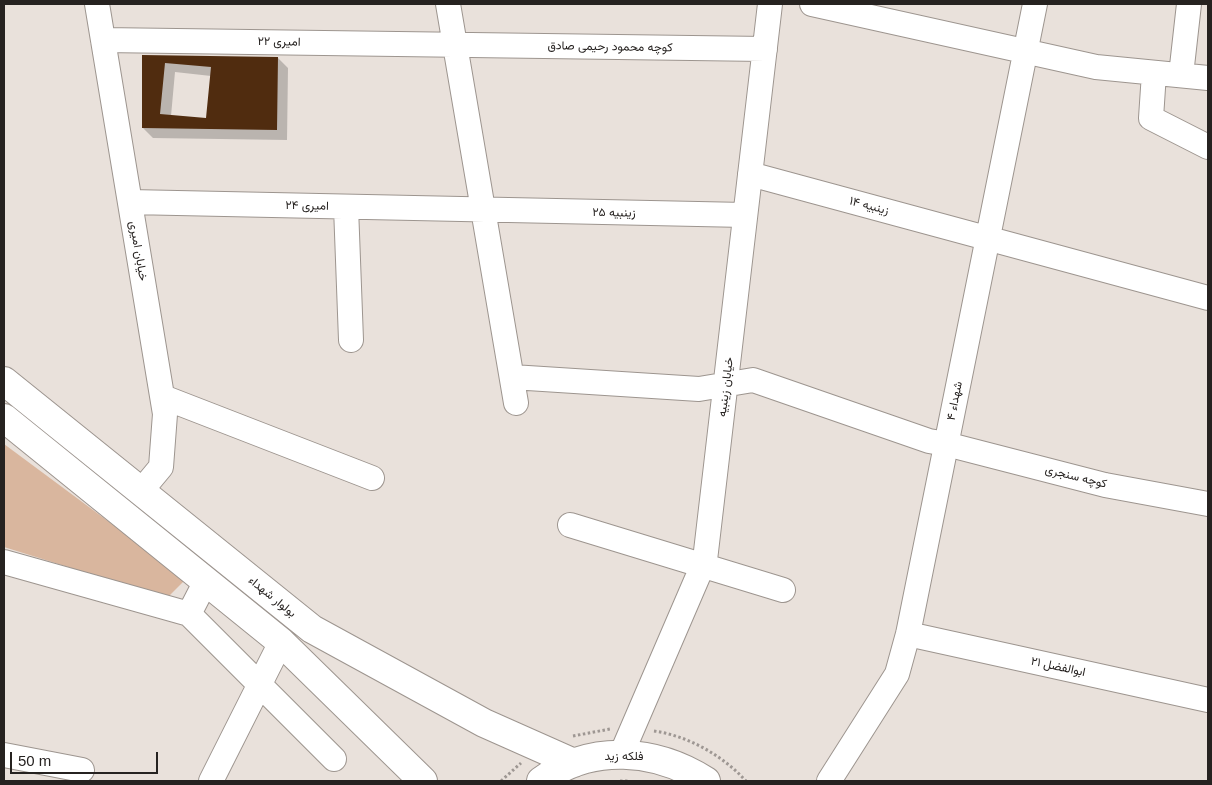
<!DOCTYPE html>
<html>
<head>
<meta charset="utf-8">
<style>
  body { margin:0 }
  #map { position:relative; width:1212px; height:785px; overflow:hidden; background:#e9e1db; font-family:Arial,sans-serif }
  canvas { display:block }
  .frame { position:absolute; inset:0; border:5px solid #262220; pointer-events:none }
  .scale { position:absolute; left:10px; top:752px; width:148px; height:22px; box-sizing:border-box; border:2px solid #262220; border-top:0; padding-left:6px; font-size:15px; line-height:18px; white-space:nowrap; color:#262220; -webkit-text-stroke:4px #fff; paint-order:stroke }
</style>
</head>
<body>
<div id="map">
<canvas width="1212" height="785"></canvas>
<div class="frame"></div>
<div class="scale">50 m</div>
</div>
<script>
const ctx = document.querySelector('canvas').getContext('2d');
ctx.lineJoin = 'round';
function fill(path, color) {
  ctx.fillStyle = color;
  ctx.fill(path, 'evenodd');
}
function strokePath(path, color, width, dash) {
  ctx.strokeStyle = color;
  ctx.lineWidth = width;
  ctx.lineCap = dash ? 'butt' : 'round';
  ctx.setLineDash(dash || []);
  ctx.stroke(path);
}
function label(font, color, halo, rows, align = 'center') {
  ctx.font = font + ' Arial,Vazirmatn,sans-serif';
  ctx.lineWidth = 5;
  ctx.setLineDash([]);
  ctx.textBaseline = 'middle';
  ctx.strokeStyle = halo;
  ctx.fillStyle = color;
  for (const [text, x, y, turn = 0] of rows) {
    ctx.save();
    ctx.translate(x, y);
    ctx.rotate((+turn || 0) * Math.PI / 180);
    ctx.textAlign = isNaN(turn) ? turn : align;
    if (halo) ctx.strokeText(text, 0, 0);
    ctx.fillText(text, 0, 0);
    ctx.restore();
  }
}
fill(new Path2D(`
  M4,444l182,135 -19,19 -163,-51z`), '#d9b69e');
fill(new Path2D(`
  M144,56l134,2 10,10 -1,72 -134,-2 -10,-10zM175,72l36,4 -4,44 -36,-4z`), '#0003');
fill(new Path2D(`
  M142,55l136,2 -1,73 -135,-2zM165,63l46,4 -5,51 -46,-4z`), '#502c0f');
const minor = new Path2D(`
  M97,4l68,410 -4,53 -20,24
  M448,4l68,399
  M812,4l284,63 112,11
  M103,40l662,9
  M1154,73l-3,45 57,29
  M1181,75l8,-71
  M750,174l458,124
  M130,202l615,13
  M346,207l5,133
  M512,377l187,12 54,-9 176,61 17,3 159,41 103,19
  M163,397l209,81
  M570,525l213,65
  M4,562l185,52 145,145
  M189,614l17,-33
  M908,634l300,66
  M4,755l78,15
  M621,755l84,-195 65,-556
  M211,781l70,-139
  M829,781l68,-107 11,-40 127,-630`);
const major = new Path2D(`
  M4,381l308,248 172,94 90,40
  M4,418l277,224 142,139
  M541,781c50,-38 115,-32 165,0`);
strokePath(minor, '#9d958f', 26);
strokePath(major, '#9d958f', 30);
strokePath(new Path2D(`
  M654,731c35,5 69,25 92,50
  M573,736l37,-7
  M501,781l20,-18
  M620,781h9`), '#9e9793', 3, [2.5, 2.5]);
strokePath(minor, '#fff', 24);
strokePath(major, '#fff', 28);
label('12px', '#262220', '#fff', [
  ["امیری ۲۲",279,42,1],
  ["کوچه محمود رحیمی صادق",610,47,1],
  ["امیری ۲۴",307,206,1],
  ["زینبیه ۱۴",869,206,15],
  ["زینبیه ۲۵",614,213,1],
  ["خیابان امیری",138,251,80],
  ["خیابان زینبیه",726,387,-83],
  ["شهداء ۴",955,401,-79],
  ["کوچه سنجری",1076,477,14],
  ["بولوار شهداء",272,597,39],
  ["ابوالفضل ۲۱",1058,667,12],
  ["فلکه زید",624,757]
]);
</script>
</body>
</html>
